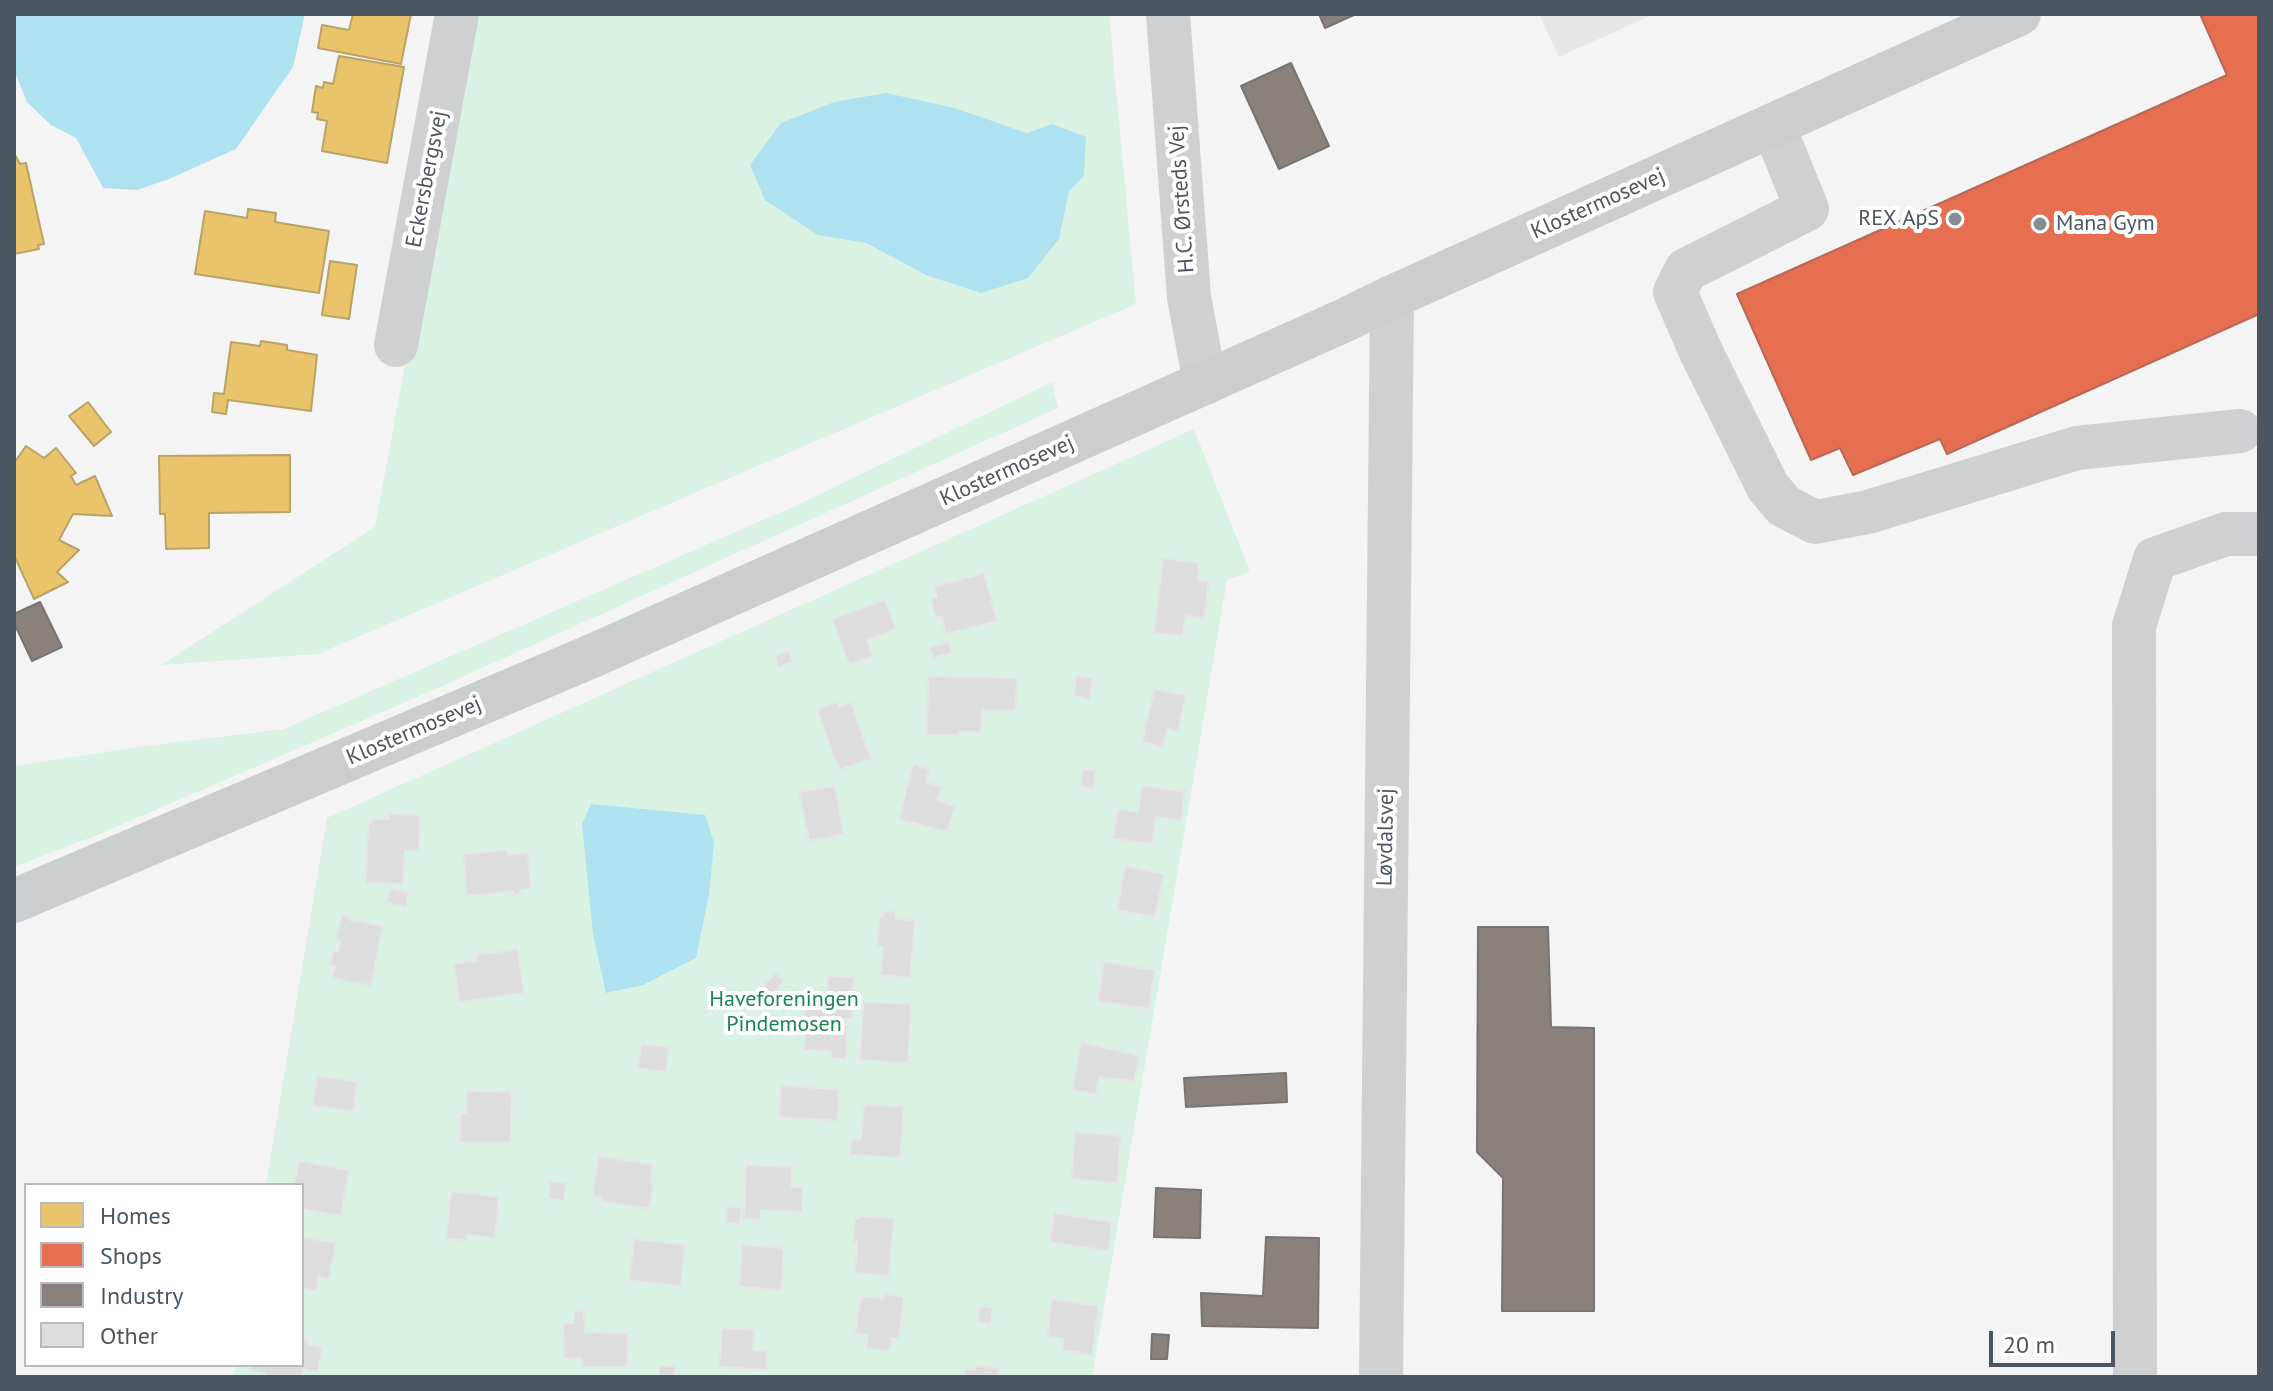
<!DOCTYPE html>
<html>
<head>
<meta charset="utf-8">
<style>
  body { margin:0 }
  #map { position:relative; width:2273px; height:1391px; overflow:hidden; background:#f4f4f4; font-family:"PT Sans",sans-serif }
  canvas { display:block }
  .frame { position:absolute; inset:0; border:16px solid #4a5661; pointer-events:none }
  .legend { position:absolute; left:24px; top:1183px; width:280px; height:184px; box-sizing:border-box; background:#fff; border:2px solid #b7bbc0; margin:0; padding:10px 14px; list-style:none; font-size:24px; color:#4a5661 }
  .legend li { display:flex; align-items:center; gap:16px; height:40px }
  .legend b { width:40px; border:2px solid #b7bbc0 }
  .scale { position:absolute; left:1989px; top:1331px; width:126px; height:36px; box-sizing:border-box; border:4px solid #4a5661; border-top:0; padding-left:10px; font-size:24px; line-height:28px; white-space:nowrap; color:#4a5661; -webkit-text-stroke:6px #fff; paint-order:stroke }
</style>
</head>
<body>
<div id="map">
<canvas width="2273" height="1391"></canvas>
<div class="frame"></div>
<ul class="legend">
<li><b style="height:22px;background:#e9c46a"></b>Homes</li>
<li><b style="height:22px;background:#e76f51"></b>Shops</li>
<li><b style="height:22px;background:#8a817c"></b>Industry</li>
<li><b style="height:22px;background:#ddddde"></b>Other</li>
</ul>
<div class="scale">20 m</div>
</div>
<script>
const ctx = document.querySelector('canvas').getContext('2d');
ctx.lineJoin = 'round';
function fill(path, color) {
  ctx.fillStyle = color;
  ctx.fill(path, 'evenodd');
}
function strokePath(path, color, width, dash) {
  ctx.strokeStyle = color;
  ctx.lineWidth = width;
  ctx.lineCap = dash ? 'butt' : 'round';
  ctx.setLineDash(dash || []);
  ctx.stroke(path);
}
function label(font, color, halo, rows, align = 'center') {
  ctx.font = font + ' "PT Sans",sans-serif';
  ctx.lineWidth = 8;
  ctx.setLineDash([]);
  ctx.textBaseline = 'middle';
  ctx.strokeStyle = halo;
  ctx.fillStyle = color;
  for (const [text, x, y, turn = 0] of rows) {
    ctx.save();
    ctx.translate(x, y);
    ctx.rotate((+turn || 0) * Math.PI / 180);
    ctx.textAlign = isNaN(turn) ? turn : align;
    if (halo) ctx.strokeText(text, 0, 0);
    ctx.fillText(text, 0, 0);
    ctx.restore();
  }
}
fill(new Path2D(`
  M1539,14h115l-95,43z`), '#e8e7e3');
fill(new Path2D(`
  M470,14h639l27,290 -818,350 -157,11 214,-138zM955,108l72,25 25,-9 32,51 -15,17 -10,47 -133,36 -60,-32z
  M1052,382l6,26 -627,283 -331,143 -86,33v-101l131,-20 139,-17 509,-222z
  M1194,429l56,143 -23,8 -135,797h-858l2,-12h66v-180h-36l61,-367z`), '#d9f2e3');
fill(new Path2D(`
  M14,14h291l-12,53 -57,82 -67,30 -32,11 -34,-2 -27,-50 -25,-13 -24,-23 -13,-32z
  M886,93l69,15 72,25 25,-9 34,13 -2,38 -15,17 -10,47 -31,39 -47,15 -55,-18 -60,-32 -48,-8 -53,-35 -15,-35 31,-42 53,-21z
  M591,804l114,11 9,28 -5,51 -13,64 -53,27 -37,8 -13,-59 -11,-110z`), '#aee2f0');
const homes = new Path2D(`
  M353,14h58l-10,50 -83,-16 4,-23 27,5z
  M339,56l65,11 -17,96 -65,-12 5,-30 -10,-2 1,-6 -6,-1 4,-26 7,2 1,-6 9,2z
  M14,153l6,11 6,-1 18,81 -6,1 1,4 -25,5z
  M248,209l28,4 -1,9 54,9 -10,62 -124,-19 10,-63 42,7z
  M330,261l27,4 -8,54 -27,-4z
  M261,341l26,4v5l30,5 -6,56 -83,-11 -2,14 -14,-2 2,-19 10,1 7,-52 29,4z
  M88,402l23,30 -17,14 -25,-30z
  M26,446l18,12 12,-10 20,25 -5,3 5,9 19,-9 17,40 -39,-2 -14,26 20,10 -22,22 11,10 -34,17 -20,-44v-92z
  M290,455v57l-81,1v35l-43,1 -1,-35h-5l-1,-58z`);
fill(homes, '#e9c46a');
strokePath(homes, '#b9a367', 2);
const shops = new Path2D(`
  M2200,14h59v300l-312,140 -7,-15 -87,36 -13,-27 -29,12 -74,-166 490,-219z`);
fill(shops, '#e76f51');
strokePath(shops, '#b86856', 2);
const industry = new Path2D(`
  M1319,14h37l-31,14z
  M1291,63l38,83 -50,23 -38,-83z
  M40,602l22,45 -30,14 -18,-38v-9z
  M1478,927h70l3,100 43,1v283h-92l1,-133 -26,-26z
  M1286,1073l1,29 -101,5 -2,-29z
  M1156,1188l45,2 -1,48 -46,-1z
  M1266,1237l53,1 -1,90 -116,-2 -1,-33 62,3z
  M1152,1334l17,1 -2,24h-16z`);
fill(industry, '#8a817c');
strokePath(industry, '#777474', 2);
const building = new Path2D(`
  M1163,558l36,5 -2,17 12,2 -5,36 -18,-2 -3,20 -29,-3z
  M984,573l13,48 -52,13 -3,-18 -7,2 -4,-19 6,-2 -3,-10z
  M885,600l11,29 -29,11 6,16 -24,8 -17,-45z
  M949,642l3,11 -19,5 -3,-11z
  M789,651l4,11 -15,5 -3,-11z
  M928,676l89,2 -1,32h-34l-1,22h-23v3h-31z
  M1076,676l17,2 -3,21 -16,-3z
  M1154,689l32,6 -8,36 -11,-2 -4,18 -21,-5z
  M837,702l2,5 12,-5 20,57 -32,11 -22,-61z
  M913,764l16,5 -3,13 16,4 -5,15 18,5 -8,26 -48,-13z
  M1083,769l13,2 -3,17 -12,-2z
  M835,786l9,48 -35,7 -10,-49z
  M1142,786l43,6 -4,29 -25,-4 -4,27 -39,-5 5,-30 20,3z
  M389,814l31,1 -1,36 -14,-1 -2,34 -37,-1 2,-60h3v-4h18z
  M507,850l1,5 20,-2 3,36 -11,1 1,4 -8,1v-4l-46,5 -4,-42z
  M1125,866l39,8 -9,43 -38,-7z
  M390,889l19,4 -3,14 -19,-4z
  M884,911l12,1v7l19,1 -5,58 -29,-3 2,-29h-6l3,-29h3z
  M342,915l9,2 -1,3 33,6 -12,60 -39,-8 3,-12 -5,-1 3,-14 5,1 2,-11 -4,-1z
  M518,949l6,44 -65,9 -5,-38 23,-3 -1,-6z
  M1104,962l51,8 -6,39 -51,-8z
  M776,973l8,8 -13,14 -9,-8z
  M828,976l26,1 -2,42h-8v7h3l-1,33 -15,-1v-7l-27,-1 1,-45 22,1z
  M863,1002l48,2 -3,59 -48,-3z
  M1081,1042l59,14 -6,25 -35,-4 -3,17 -24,-4z
  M641,1044l28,3 -3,25 -28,-4z
  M317,1076l40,5 -3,30 -41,-5z
  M781,1086l58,3 -2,32 -58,-4z
  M467,1091l45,1 -1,51 -51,-1v-29h6z
  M864,1105l40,2 -4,51 -50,-3 1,-15h10z
  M1075,1132l46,4 -4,47 -46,-4z
  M599,1156l54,9 -2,17h3l-5,27 -48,-8 1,-3 -10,-2z
  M299,1161l50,9 -8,46 -39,-7v-24h-8z
  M746,1165l46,2v20l11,1 -1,24 -41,-2v10l-17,-1z
  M550,1181l16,2 -2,18 -16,-2z
  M451,1191l48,6 -4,41 -28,-3 -1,6 -20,-2z
  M727,1207l14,1 -1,16 -15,-1z
  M1054,1213l58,9 -4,29 -58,-9z
  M859,1216l35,3 -5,57 -34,-3 2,-31h-4l2,-23h4z
  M302,1237l34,6 -7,36 -11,-2 -2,14 -14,-3z
  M634,1239l51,6 -4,41 -52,-6z
  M742,1245l42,3 -3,42 -42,-3z
  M884,1294l20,3 -5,41h-7l-2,13 -24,-3 2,-13 -13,-2 6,-37 22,3z
  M1052,1299l47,7 -7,49 -30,-5 1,-11 -16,-3z
  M980,1306l13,2 -2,16 -13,-2z
  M574,1311h10l1,21 43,1 -1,34h-45v-9h-18l-1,-35h11z
  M722,1328l32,2 -1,20 14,1 -1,19 -47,-3z
  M302,1340l6,1v4l14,3 -4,24 -15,-3 -1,8h-37v-4l-15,-3 1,-5h51z
  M976,1365l23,4 -1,8h-35l2,-9 10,2z
  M659,1366h16v11h-16z`);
fill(building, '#ddddde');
strokePath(building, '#e5e6e7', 2);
strokePath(new Path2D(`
  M1168,14l21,283 16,86
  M1773,125l34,84 -121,61 -11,22 26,60 67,135 16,19 31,16 53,-10 209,-64 163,-17
  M396,345l61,-331
  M1381,1377l11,-1080
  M2135,1377l-1,-751 21,-67 71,-25h33`), '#ced0d2', 44);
strokePath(new Path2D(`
  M14,901l578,-245 751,-335 49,-24 627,-283`), '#caced1', 44);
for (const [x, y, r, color] of [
  [1955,219,8,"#868d94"],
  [2040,224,8,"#868d94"]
]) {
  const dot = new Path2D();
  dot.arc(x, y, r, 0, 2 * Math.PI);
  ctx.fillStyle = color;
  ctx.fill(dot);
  strokePath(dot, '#fff', 3);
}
label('22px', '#4a5661', '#fff', [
  ["Eckersbergsvej",427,179,-79],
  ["H.C. Ørsteds Vej",1182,199,-94],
  ["Klostermosevej",1598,204,-24],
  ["Klostermosevej",1007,471,-24],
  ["Klostermosevej",414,731,-23],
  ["Løvdalsvej",1386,837,-89]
]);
label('22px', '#4a5661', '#fff', [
  ["REX ApS",1939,219],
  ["Mana Gym",2056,224,"left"]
], 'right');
label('22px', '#17864f', '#fff', [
  ["Haveforeningen",784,1000],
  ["Pindemosen",784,1025]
]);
</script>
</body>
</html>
